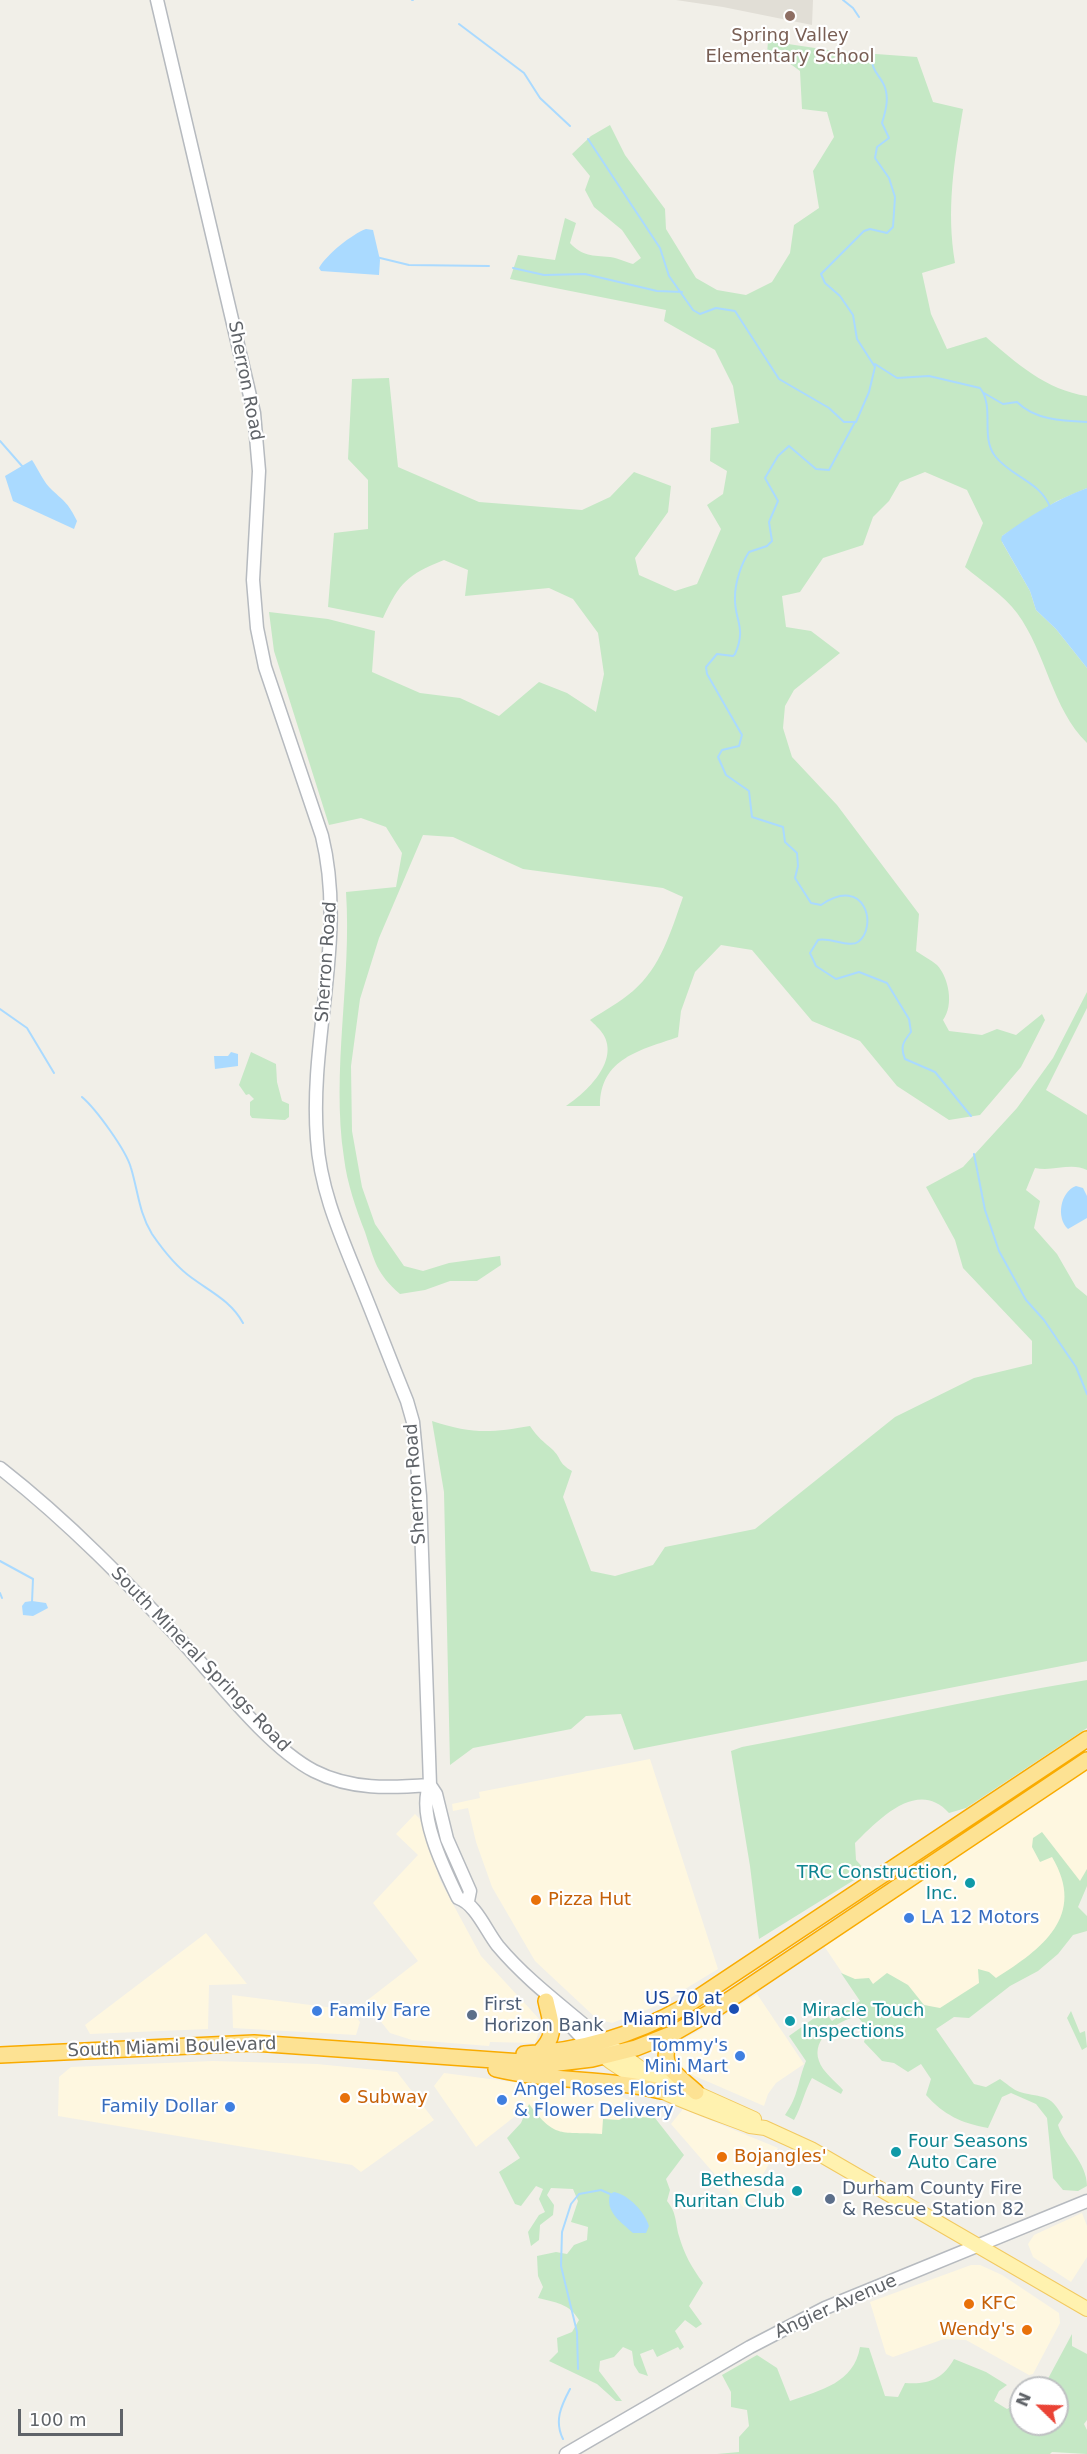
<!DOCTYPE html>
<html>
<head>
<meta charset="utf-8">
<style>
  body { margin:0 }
  #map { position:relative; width:1087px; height:2454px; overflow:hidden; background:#f1efe8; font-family:"DejaVu Sans",sans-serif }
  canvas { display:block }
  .north { position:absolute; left:1009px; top:2376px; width:60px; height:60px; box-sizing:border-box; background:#fff; border:2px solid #bfc1c3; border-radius:50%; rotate:293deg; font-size:16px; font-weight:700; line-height:24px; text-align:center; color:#5f6368 }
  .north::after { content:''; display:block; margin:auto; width:21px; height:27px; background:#ea4335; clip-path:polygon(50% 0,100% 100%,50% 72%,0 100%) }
  .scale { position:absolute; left:18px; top:2409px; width:105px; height:27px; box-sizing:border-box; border:3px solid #5f6368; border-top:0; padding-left:8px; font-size:18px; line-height:21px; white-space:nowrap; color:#5f6368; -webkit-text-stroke:4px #fff; paint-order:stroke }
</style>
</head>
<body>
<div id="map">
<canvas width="1087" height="2454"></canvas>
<div class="north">N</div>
<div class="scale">100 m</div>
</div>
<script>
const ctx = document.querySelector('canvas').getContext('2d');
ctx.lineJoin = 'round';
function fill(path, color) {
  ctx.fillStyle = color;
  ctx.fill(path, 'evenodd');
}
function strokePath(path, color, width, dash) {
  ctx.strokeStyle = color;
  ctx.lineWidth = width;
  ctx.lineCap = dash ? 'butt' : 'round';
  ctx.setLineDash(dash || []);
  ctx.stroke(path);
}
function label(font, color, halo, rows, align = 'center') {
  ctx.font = font + ' "DejaVu Sans",sans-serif';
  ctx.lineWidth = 4.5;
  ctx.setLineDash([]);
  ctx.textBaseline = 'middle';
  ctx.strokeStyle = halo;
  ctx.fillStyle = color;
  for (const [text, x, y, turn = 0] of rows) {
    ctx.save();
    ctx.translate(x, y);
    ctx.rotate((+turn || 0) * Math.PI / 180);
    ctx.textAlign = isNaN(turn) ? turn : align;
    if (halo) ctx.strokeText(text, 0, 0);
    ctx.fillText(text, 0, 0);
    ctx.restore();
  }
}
fill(new Path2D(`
  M650,1759l68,210 -59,36 -47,18 -15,-4 -62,-58 -43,-74 -16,-45 -8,-34 -15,3 -1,-7 28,-6 -1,-6z
  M1087,1770v112l-29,67 -108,65 -76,-28 -27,-6 -25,-37z
  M415,1814l6,6 19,60 41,76 61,66 -7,21 -45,-1 -1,4 -77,-6 -22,-7 -25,-31 53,-41 -45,-58 45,-48 -22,-21z
  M206,1933l41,51 -38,1 -1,44 -118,5 -5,-9 9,-7z
  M757,1994l47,70 -28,19 -8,11 -4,12 -83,-36 -8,-11 5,-17 33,-18z
  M232,1995l118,15 10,12 -4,13 -123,-7z
  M213,2061l104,3 80,8 37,48 -73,52 -9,-7 -294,-49 1,-39 12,-10z
  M444,2073l176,23 15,7 42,52 -74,48 -75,-97 -52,41 -42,-61z
  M683,2109l95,39 -34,60 -73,-84z
  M1082,2213l5,13v31l-16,25 -38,-25 -5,-13 6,-9z
  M971,2265h9l22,10 57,38 1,10 -27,51 -4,1 -63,-35 -22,-1 -51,18 -7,-3 -16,-52z`), '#fef7e0');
fill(new Path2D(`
  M676,0h137l-1,25 -89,-18z`), '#e1ded6');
fill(new Path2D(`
  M768,41l67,10 82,6 16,45 30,7c-9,53 -17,101 -8,154l-33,10 9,41 16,35 39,-12c30,26 60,53 101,59v92l-30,13 -55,35v6l28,49 6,19 20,19 31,39v75c-35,-34 -41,-91 -70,-130 -13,-18 -36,-32 -52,-46l18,-44 -16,-33 -42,-18 -25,10 -11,19 -16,16 -10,28 -40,13 -23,34 -18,4 4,31 25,4 29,22 -46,37 -9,16 -2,22 9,29 45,48 82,109 -3,37c6,4 15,9 21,14 12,13 17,40 6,55l6,11 33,4 15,-6 19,6 26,-21 3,6 -24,47 -41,48 -31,5 -52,-34 -37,-45 -48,-20 -60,-71 -31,-5 -26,27 -14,39 -3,26c-37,13 -78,21 -78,69h-34c20,-13 54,-45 37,-72 -3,-5 -9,-10 -13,-14 14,-9 30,-18 43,-29 28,-24 38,-60 50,-94l-20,-9 -140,-19 -70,-32 -30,-2 -44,103 -19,61 -9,67 1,65 10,56 13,37 29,42 19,5 26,-8 51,-7 1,9 -24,16h-27l-25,9 -25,4c-24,-21 -25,-32 -35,-62 -9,-23 -18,-49 -21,-74 -13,-88 8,-178 2,-266l50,-5 6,-34 -16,-26 -25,-9 -32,7 -55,-174 -5,-39 59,7 47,12 -3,41 48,21 40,5 39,18 40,-34 28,11 29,19 8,-38 -6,-41 -25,-34 -24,-11 -84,8 3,-26 -24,-10c-37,15 -44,22 -61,58l-55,-11 6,-74 34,-4v-49l-20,-21 4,-80 37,-1 9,89 81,35 103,8 28,-13 24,-25 37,14 -3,26 -33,46 4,17 36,16 22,-7 24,-55 -14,-24 16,-11 4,-23 -17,-10 1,-33 28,-5 -6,-37 -18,-36 -51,-29 2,-11 -156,-31 8,-24 37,5 10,-42 11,5 -6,20c13,14 22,12 40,14 8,1 16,5 23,7l8,-6 -19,-28 -28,-23 -9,-17 5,-14 -18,-22 19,-18 19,-11 15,30 40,54 1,20 30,49 21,12 29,5 26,-13 18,-29 4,-28 25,-17 -6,-37 21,-34 -7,-25 -25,-3 -2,-38 -15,-11 -18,-6z
  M1087,992v16l-41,82 41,25v55c-16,-8 -34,2 -52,-2l-9,22 14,11 -6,27 23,26 19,33 11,9v365l-453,89 -13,-36 -35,2 -15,13 -98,19 -23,17 -6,-273 -12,-71c39,13 59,12 98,5 7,11 14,16 23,24 9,9 5,13 19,21l-9,26 28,74 24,5 38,-11 12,-18 90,-18 140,-112 79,-39 58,-14v-23l-69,-73 -8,-28 -29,-53 37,-20 54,-59 36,-50z
  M251,1052l25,12 1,18 5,19 7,3v13l-4,3 -33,-2 -2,-3v-13l4,-3 -5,-5 -3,1 -7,-10z
  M1087,1680v48l-121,80 -17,5c-31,-35 -70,6 -94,30l1,17 11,12 -108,67 -9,-73 -19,-115 11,-4c115,-21 229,-48 345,-67z
  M1042,1832l38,49 7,-12v17l-9,21 9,9v15l-14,4 -15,19 -20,17 -28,15 -41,32 -15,-1 -18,12 38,55 12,3 14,-8c6,4 13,11 20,13 24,7 29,0 43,25l-5,8c6,20 29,37 29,61l-9,5 -15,-1 -10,-12 -6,-60 -11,-14 -25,-11 -9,4 -14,31c-27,-5 -44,-13 -62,-33l5,-16 -10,-15 -13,8 -14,-9 -12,-2 -18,-19 4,-13 -11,-13c-19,5 -46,22 -38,45 3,10 17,21 24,29l-2,4 -29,-16c-8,14 -10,28 -18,42l-9,-5c14,-20 12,-32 21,-54l-17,-25 35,-25 8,10 28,-20 -19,-28 14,6 14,-1 4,6 14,-11 21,12 16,20 16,3 39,-25 -1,-14 11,3 7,6c46,-29 91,-62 56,-121l-12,5 -8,-15 1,-9z
  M1071,2011l9,22 5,-2 2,16 -5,3 -15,-32z
  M529,2104c27,36 32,27 73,30l1,-15 16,1 7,-4 29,2 29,37 -18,24 4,11 -3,11c10,12 8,21 12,35 5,18 13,32 24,47l-14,23 13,18 -6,4 -11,-8 -10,11 9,16 -4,3 -2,-3 -21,10 -4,-8 -13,5 8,22 -9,-3 -5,-8 -2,-14 -9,-4 -9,10 -14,4 -1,10 23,30h-6l-19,-17 -48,-23 9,-9 -1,-14 15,-6 7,-12c-9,-16 -24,-18 -41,-22l5,-11 -5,-11 -1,-20 19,-4 11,2 7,-9 13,-5 1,-13 -17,-5 7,-21 -5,-12 -22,-1 -4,7 7,10 -1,10 -13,10 -1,15 -8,6 -3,-14 11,-17 6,-3 -6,-13 4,-10 -7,-3 -15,20 -6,-2 -16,-32 21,-14 -13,-20 14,-15z
  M1072,2334v12l15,8v66l-3,4 3,6v24l-35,-2 -2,2h-333l22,-2v-15l10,-11 -2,-16 -16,-3v-15l-9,-17 35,-20 20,13 13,33c31,-11 64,-18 70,-54l9,1 16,48 13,1 7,-14c23,2 38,-4 49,-24l32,13 21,13 -8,6 -5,10 13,8 14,-7v22h36v-36h-14z`), '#c5e8c5');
fill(new Path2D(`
  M366,229l7,1 7,30 -1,15 -58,-4 -2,-3c7,-13 33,-34 47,-39z
  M32,460c6,9 12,23 20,30 14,13 16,13 25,31l-3,8 -61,-28 -8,-25z
  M1087,488v180l-31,-39 -20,-19 -6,-19 -29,-51 1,-4c26,-19 55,-37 85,-48z
  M231,1052l7,2v12l-23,3 -1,-13h14z
  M1076,1186l7,2 4,8v22l-19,11c-12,-11 -8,-37 8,-43z
  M32,1601l14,2 2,5 -15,8 -10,-1 -1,-9 3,-4z
  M614,2192c15,3 31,20 35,34l-3,7h-13c-12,-11 -28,-21 -23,-39z`), '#aadaff');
strokePath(new Path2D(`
  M412,0h1
  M843,0l10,8 6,9
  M459,24l65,49 16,25 30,28
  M588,139l72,109 9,28 24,34 7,4 16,-6 19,3 44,68 50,29 15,14h12l13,-30 6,-25 -18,-28 -4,-24 -13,-19 -15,-13 -4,-9 43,-43 6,-2 17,4 6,-6 2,-30 -6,-19 -14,-20 2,-11 12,-9 -7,-15c4,-13 8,-27 1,-40 -4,-8 -11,-13 -11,-22
  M376,257l33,8 80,1
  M513,268l31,7 41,-1 72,17 25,1
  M875,364l22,14 32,-2 51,12c15,19 0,48 15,68 16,21 45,25 55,51
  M984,393l19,11 14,-2c18,18 45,19 70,20
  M855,422l-26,48 -13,-1 -27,-23 -11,10 -13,22 13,23 -9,21 3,19 -5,5 -18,6c-8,12 -14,31 -14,45 -1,23 12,30 0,57l-2,2 -16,-2 -11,13 1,7 35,61 -3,11 -17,4 -4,7 8,18 23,16 3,26 31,10 2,15 12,11 1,13 -3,12 16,25 10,2c45,-31 57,23 37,37 -8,6 -29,-5 -40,-2l-8,13 6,13 20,13 23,-7 28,11 22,36 2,13c-8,10 -11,15 -6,27l30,13 36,44
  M0,441l22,25
  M0,1009l27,19 27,45
  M82,1097c14,12 44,53 49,71 7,23 8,45 21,66 11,16 23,32 40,44 19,14 39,23 51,45
  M974,1154l11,56 14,41 27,49 18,20 32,47 11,27
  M0,1561l33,18 -1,23
  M0,1593l2,5
  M578,2369l-1,-37 -16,-66 1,-34 9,-28 8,-10 22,-4 9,4
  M563,2439c-9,-18 -2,-33 7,-50`), '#aadaff', 2);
const secondary = new Path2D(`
  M157,0l97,413 5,58 -6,109 4,48 8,39 57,169c25,102 -13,201 -5,303 3,51 24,97 43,144 16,39 31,79 47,118l6,21 7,74 10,289 6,9 11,45 23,52 -2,10
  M0,1468c69,54 128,115 187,179 34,38 83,101 127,124 37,19 76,17 116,14
  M430,1785c-14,28 15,86 28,113 18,6 28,33 40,48 31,37 70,64 106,96
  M548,2002l41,43
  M566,2454l184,-107 75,-39 262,-107`);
const primary = new Path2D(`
  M611,2047l29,21 114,51
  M598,2052c44,37 100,54 152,74l15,2 46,21 276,160`);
const highway = new Path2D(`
  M674,2033c-19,31 -1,38 22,59
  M539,2053c19,-19 12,-28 7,-52
  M524,2054c58,-3 110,-19 160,-47l403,-268
  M0,2055l254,-12 296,21 42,-5 44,-11 38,-15 40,-23 373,-250
  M496,2069c54,13 111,9 165,22`);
strokePath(secondary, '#b6babf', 15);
strokePath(primary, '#f2c960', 16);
strokePath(highway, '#f9ab00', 18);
strokePath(secondary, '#fff', 12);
strokePath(primary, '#fff2af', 14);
strokePath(highway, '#fde293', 15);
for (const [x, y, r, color] of [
  [790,16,6,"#8d6e63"],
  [970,1883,6,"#0f9aa8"],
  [536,1900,6,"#e8710a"],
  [909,1918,6,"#3f7fe0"],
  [734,2009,6,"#1a4fb4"],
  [317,2011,6,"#3f7fe0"],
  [472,2015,6,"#5c6f8a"],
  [790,2021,6,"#0f9aa8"],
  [740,2056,6,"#3f7fe0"],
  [345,2098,6,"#e8710a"],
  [502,2100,6,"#3f7fe0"],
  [230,2107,6,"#3f7fe0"],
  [896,2152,6,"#0f9aa8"],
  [722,2157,6,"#e8710a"],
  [797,2191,6,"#0f9aa8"],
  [830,2199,6,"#5c6f8a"],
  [969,2304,6,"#e8710a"],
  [1027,2330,6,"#e8710a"]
]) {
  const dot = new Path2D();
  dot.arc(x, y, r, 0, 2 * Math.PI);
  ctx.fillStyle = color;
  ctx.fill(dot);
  strokePath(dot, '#fff', 2);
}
label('18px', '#785e54', '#fff', [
  ["Spring Valley",790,36],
  ["Elementary School",790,57]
]);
label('18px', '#5f6368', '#fff', [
  ["Sherron Road",245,381,79],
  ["Sherron Road",327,962,-86],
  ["Sherron Road",416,1484,-94],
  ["South Mineral Springs Road",200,1660,46],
  ["South Miami Boulevard",172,2048,-2],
  ["Angier Avenue",836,2307,-24]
]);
label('18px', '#0d838f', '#fff', [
  ["TRC Construction,",958,1873],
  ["Inc.",958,1894],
  ["Miracle Touch",802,2011,"left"],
  ["Inspections",802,2032,"left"],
  ["Four Seasons",908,2142,"left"],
  ["Auto Care",908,2163,"left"],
  ["Bethesda",785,2181],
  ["Ruritan Club",785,2202]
], 'right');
label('18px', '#c56008', '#fff', [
  ["Pizza Hut",548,1900],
  ["Subway",357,2098],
  ["Bojangles'",734,2157],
  ["KFC",981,2304],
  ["Wendy's",1015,2330,"right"]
], 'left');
label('18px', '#366cbe', '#fff', [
  ["LA 12 Motors",921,1918],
  ["Family Fare",329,2011],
  ["Tommy's",728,2046,"right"],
  ["Mini Mart",728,2067,"right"],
  ["Angel Roses Florist",514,2090],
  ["& Flower Delivery",514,2111],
  ["Family Dollar",218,2107,"right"]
], 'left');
label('18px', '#164399', '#fff', [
  ["US 70 at",722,1999],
  ["Miami Blvd",722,2020]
], 'right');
label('18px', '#4e5e75', '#fff', [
  ["First",484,2005],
  ["Horizon Bank",484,2026],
  ["Durham County Fire",842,2189],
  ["& Rescue Station 82",842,2210]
], 'left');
</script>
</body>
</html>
